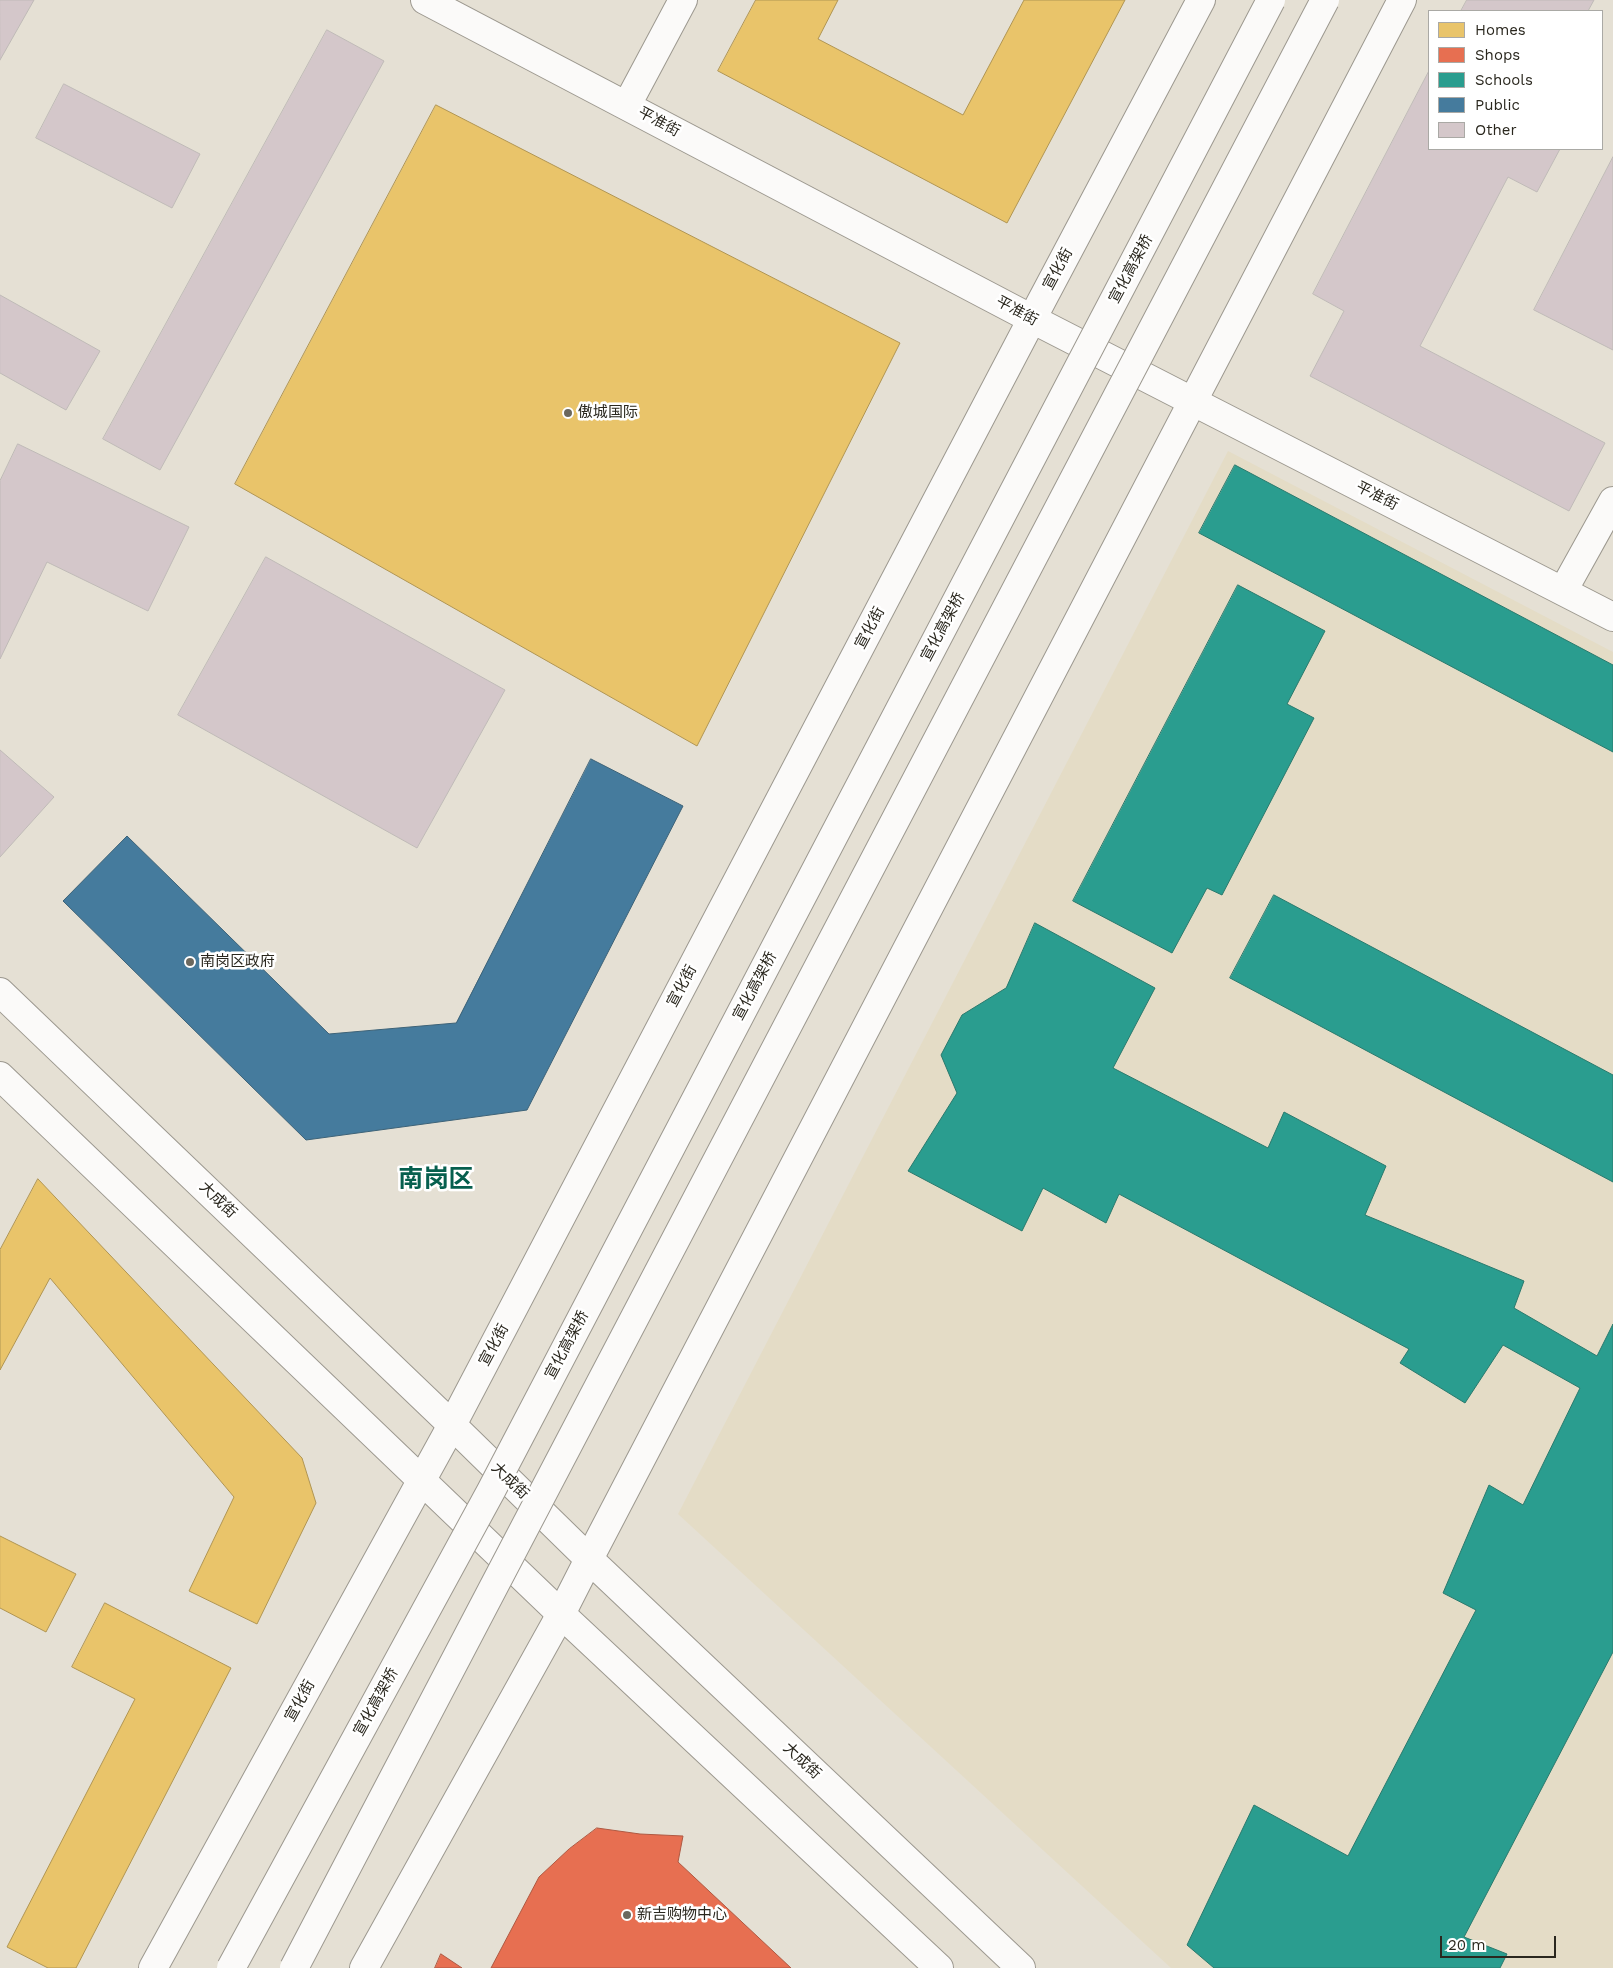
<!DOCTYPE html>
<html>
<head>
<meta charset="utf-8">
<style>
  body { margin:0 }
  #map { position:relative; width:1613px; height:1968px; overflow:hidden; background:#e5e0d4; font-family:"Work Sans",sans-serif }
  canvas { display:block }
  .legend { position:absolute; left:1428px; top:10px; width:175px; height:140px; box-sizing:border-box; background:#fff; border:1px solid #aaa9a5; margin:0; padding:6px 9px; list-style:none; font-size:15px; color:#2a271e }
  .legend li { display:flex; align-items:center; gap:10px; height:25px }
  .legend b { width:25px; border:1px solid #aaa9a5 }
  .scale { position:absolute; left:1440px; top:1936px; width:116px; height:22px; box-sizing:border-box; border:2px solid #2a271e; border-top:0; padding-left:6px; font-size:15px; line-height:18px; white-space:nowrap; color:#2a271e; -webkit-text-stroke:4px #fff; paint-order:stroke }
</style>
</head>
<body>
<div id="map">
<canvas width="1613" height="1968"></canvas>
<ul class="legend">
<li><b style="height:14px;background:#e9c46a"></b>Homes</li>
<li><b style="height:14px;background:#e76f51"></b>Shops</li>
<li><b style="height:14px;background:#2a9d8f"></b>Schools</li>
<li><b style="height:14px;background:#457b9d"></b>Public</li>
<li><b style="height:14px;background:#d4c7ca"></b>Other</li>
</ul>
<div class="scale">20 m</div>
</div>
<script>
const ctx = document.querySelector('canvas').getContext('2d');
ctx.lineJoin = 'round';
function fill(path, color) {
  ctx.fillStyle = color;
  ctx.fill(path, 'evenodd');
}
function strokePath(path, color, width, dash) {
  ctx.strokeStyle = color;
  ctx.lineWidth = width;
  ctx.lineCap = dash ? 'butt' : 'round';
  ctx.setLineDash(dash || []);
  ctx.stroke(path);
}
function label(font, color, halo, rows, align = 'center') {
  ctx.font = font + ' "Work Sans","Noto Sans SC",sans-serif';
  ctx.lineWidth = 5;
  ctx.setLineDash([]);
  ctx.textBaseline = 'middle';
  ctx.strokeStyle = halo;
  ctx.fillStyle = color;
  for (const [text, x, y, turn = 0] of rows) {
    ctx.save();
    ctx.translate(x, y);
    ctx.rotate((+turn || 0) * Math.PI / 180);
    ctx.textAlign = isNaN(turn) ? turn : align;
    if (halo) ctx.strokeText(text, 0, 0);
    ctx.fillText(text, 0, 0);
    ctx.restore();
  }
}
fill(new Path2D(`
  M1228,451l385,201v1316h-442l-493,-454z`), '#e4dcc6');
const homes = new Path2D(`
  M756,0h82l-20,39 145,76 61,-115h101l-118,223 -289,-152z
  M436,105l464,238 -203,403 -462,-262z
  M38,1179l264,279 14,45 -59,121 -68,-33 45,-94 -184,-219 -50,92v-120z
  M0,1536l76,38 -30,58 -46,-24z
  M105,1603l126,65 -155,300h-28l-41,-21 128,-248 -63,-32z`);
fill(homes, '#e9c46a');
strokePath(homes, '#b09553', 1);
const shops = new Path2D(`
  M597,1828l43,6 43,2 -5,26 113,106h-300l48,-91 30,-28z
  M441,1954l21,14h-27z`);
fill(shops, '#e76f51');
strokePath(shops, '#ae5942', 1);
const schools = new Path2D(`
  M1235,465l378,200v87l-414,-219z
  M1238,585l87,46 -38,73 27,14 -92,177 -15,-7 -35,65 -99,-52z
  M1274,895l339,180v107l-383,-204z
  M1035,923l120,65 -42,80 155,80 16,-36 102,54 -21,49 159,66 -10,27 83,48 16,-32v328l-149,285 43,17 -7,14h-286l-27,-23 67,-140 94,51 128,-246 -33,-17 46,-108 34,20 57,-117 -77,-43 -38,58 -65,-40 9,-14 -290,-155 -13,29 -63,-35 -21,43 -114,-60 49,-78 -16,-38 21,-40 44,-27z`);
fill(schools, '#2a9d8f');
strokePath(schools, '#2a7a6d', 1);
const public = new Path2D(`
  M591,759l92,47 -156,304 -221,30 -243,-239 64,-65 202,198 127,-11z`);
fill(public, '#457b9d');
strokePath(public, '#3d6277', 1);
const building = new Path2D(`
  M0,0h34l-34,60z
  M1467,0h127l-6,11h-127z
  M327,30l57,31 -224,409 -57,-31z
  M1429,71v78h131l-23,43 -29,-15 -88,169 185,97 -36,68 -259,-135 34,-65 -31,-17z
  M64,84l136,70 -28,54 -136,-70z
  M1613,157v193l-79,-40z
  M0,295l100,56 -34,59 -66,-37z
  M18,444l171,83 -41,84 -101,-49 -47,97v-178z
  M266,557l239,133 -88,158 -239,-133z
  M0,750l54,47 -54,60z`);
fill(building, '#d4c7ca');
strokePath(building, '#bfbab7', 1);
const minor = new Path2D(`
  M425,0l607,319 581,298
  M627,105l56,-105
  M1563,591l50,-90`);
const major = new Path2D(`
  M0,992l452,433 137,134 432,409
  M0,1076l561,538 378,354`);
const highway = new Path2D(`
  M153,1968l299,-543 580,-1106 169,-319
  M364,1968l197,-354 28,-55 813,-1559`);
strokePath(minor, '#9c988f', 30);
strokePath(major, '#9c988f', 30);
strokePath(highway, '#9c988f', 30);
strokePath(minor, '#fbfaf9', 28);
strokePath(major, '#fbfaf9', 28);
strokePath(highway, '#fbfaf9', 28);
const highwayBridge = new Path2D(`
  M231,1968l260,-477 780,-1491
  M294,1968l1031,-1968`);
strokePath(highwayBridge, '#9c988f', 30, []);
strokePath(highwayBridge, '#fbfaf9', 28);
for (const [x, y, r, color] of [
  [568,413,5,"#6b685e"],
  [190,962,5,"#6b685e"],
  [627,1915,5,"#6b685e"]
]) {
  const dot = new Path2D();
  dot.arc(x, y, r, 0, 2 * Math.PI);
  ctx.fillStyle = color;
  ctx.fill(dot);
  strokePath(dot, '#fff', 2);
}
label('15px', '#2a271e', '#fff', [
  ["平准街",659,122,28],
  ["宣化街",1058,269,-62],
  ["宣化高架桥",1131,269,-62],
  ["平准街",1017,311,28],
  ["平准街",1377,496,27],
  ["宣化高架桥",943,627,-62],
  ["宣化街",870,628,-62],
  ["宣化街",682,986,-62],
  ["宣化高架桥",755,986,-62],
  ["大成街",218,1200,44],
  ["宣化街",494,1345,-62],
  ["宣化高架桥",567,1345,-62],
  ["大成街",510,1481,44],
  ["宣化街",300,1701,-61],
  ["宣化高架桥",376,1702,-61],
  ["大成街",802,1761,43]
]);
label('15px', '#2a271e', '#fff', [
  ["傲城国际",578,413],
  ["南岗区政府",200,962],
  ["新吉购物中心",637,1915]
], 'left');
label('bold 25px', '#065f4e', '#fff', [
  ["南岗区",436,1180]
]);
</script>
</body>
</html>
